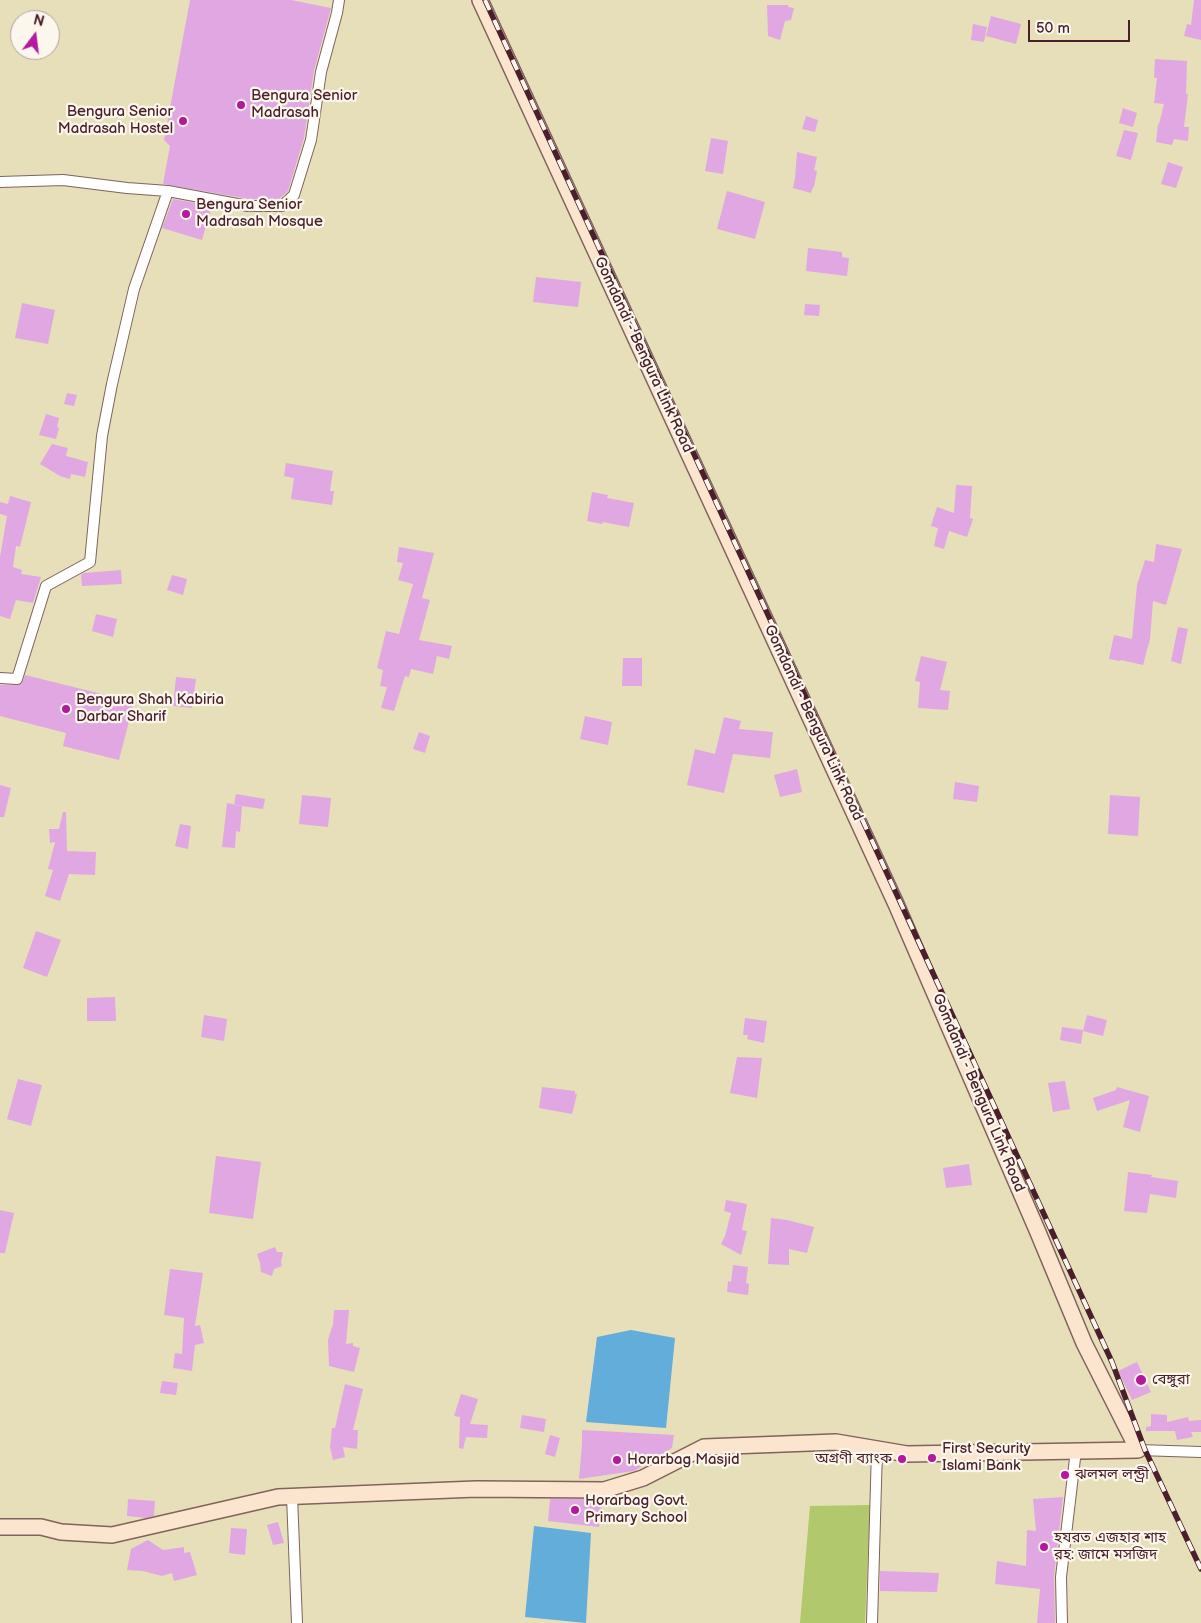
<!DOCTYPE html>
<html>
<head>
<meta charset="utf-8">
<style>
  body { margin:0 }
  #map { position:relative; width:1201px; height:1623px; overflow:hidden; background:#e6dfba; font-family:"Balsamiq Sans",sans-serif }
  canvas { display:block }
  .north { position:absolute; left:10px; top:10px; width:50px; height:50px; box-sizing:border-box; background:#fbf7ec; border:1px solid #b4a19f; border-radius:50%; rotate:15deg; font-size:14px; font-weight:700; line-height:20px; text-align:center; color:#4a1f2b }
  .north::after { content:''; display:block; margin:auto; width:18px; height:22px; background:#b5179e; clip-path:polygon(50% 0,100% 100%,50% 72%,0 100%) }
  .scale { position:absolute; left:1028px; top:20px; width:102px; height:22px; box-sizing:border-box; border:2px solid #4a1f2b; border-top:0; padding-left:6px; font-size:15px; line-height:18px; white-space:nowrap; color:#4a1f2b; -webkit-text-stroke:4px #fbf7ec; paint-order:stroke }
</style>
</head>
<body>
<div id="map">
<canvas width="1201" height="1623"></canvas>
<div class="north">N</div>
<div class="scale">50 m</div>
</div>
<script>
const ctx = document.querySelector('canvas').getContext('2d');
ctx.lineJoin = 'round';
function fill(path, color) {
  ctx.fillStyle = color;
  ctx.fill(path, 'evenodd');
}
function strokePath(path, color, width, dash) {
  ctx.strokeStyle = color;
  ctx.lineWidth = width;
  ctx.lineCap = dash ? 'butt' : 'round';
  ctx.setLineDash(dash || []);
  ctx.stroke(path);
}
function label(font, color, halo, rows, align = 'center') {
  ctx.font = font + ' "Balsamiq Sans","Noto Sans Bengali",sans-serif';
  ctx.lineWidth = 4.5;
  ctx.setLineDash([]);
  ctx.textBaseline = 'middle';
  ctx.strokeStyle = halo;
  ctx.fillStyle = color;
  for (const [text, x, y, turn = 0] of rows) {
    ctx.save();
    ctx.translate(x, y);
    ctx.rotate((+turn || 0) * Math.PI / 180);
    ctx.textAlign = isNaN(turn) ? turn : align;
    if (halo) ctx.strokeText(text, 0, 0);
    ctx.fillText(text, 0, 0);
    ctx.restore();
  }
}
fill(new Path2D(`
  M870,1505l-5,118h-65l10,-117z`), '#b1c86c');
fill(new Path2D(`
  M631,1330l44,8 -9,90 -80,-6 11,-85z
  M534,1526l57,7 -5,90 -61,-6z`), '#62adda');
fill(new Path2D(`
  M190,0h101l40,8 -17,63 -10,67 -16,53 -9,8h-30l-86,-15 7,-38 -6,-6z
  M1194,0h7v40l-17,-4 3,-12 4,1z
  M767,5h21v2l6,1 -3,12 -6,1 -5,19 -12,-4z
  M991,16l30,8 -5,20 -30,-8z
  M973,24l14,3 -3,15 -13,-2z
  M1155,59l32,2 -1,33h2l-4,33h5l-1,14 -14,-2 -2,6 -16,-3 2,-18h1l5,-20 -10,-1 3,-25h-3z
  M1123,108l14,5 -4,14 -14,-4z
  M806,116l12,4 -3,12 -13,-3z
  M1124,130l14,3 -7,27 -15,-4z
  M711,138l17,3 -5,33 -18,-3z
  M797,152l20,5 -3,13 3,1 -3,16h-1l-2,6 -18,-5 2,-10z
  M1168,162l15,5 -7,21 -15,-4z
  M727,191l38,11 -10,37 -38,-10z
  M173,199l39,7 -10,34 -40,-12z
  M808,248l34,4v5l7,1 -2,18 -41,-5z
  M536,277l45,5 -3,25 -45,-5z
  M22,303l33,7 -7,34 -33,-6z
  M805,304l15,1 -1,11 -15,-1z
  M67,393l10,2 -3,11 -10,-2z
  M46,414l13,4 -2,9 2,1 -3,11 -17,-4z
  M52,444l16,4 -2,8 22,6 -3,15 -14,-3 -1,5 -10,-3 -20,-12z
  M286,463l47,8 -3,20h4l-2,14 -41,-6 3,-21 -10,-2z
  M956,485l16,1 -2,32 3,1 -6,18 -18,-6 -5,18 -10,-3 4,-18 -7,-2 6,-19 17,6z
  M592,492l16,3 -1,3 27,5 -5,24 -26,-5 -1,2 -15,-3z
  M10,496l21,6 -11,45 -4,-1 -3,21 9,3 -1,4 20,3 -8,26 -17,-3 -6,19 -10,-3v-59l7,-41 -7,-2v-12l8,2z
  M1156,544l26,5 -16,56 -13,-4 -3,38 -7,26 -22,-5 -1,1 -11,-2 5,-24 18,4 5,-54 8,-25 9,2z
  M399,547l35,6 -12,45 8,2 -11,40 33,6 -3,13 -12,-3 -4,18 -22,-5 -2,8 -4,-1 -11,35 -13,-3 6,-21 -7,-1 3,-16 -6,-2 9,-37 13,3 14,-50 -15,-4 5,-17 -6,-1z
  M121,570l1,14 -40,2 -1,-11 3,-2z
  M172,575l15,4 -4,16 -16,-5z
  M96,614l21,5 -4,18 -21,-6z
  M1178,627l10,2 -7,35 -10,-3z
  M921,656l26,6 -7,28 10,1 -2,19 -30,-2 2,-26 -5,-1z
  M623,658h19v28h-20z
  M25,675l109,27 -15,58 -56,-14 3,-13 -66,-17v-31h19l3,-2z
  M176,677l20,2 -4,29 -19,-2z
  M585,716l27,6 -4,23 -28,-6z
  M724,717l17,4 -2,8 34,3 -3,26 -37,-4 -9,39 -37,-8 8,-36 20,5z
  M419,732l11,4 -5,17 -12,-4z
  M797,769l5,23 -22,5 -6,-22z
  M955,782l24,4 -2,16 -24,-3z
  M0,785l11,3 -7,29h-4z
  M236,794l29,5 -2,10 -29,-4z
  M302,795l29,3 -3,29 -29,-3z
  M1110,795l30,2 -2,39 -30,-2z
  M227,803l15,3 -2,26 -4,-1 -1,17 -13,-1z
  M63,812h3l1,39 29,1 -1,23 -26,-1 -9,27 -15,-5 8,-26 -5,-1 7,-27 -5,1 -1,-14h10z
  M180,824l11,2 -3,23 -13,-3z
  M36,931l25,9 -14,37 -24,-9z
  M115,997l1,24h-29v-23z
  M204,1015l23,4 -3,22 -23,-4z
  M1087,1015l20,5 -4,16 -20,-5z
  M745,1018l22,3 -3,22 -17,-4 1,-4h-5z
  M1062,1027l21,3 -2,14 -21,-4z
  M737,1057l25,1 -5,40 -27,-5z
  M18,1079l24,6 -11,41 -24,-7z
  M1065,1081l5,28 -17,3 -5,-29z
  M542,1087l33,4v3h2l-5,20 -33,-6z
  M1117,1087l32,9 -9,36 -17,-5 7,-27 -33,11 -4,-13 23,-8z
  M216,1156l45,6 -8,57 -44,-6z
  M969,1164l3,21 -26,3 -3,-20z
  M1128,1172l24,3 -1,2 27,4 -2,17 -26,-4 -3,19 -23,-2z
  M726,1200l21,4 -5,26 5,1 -6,24 -20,-11 4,-8 6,-23 -7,-2z
  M0,1210l14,3 -9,40h-5z
  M771,1218l16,2 27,7 -7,26 -18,-4v16l-21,-1z
  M275,1247l2,5h6l-2,10 1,4 -8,3 -2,7 -11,-4 -1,-9 -3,-9z
  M733,1265l15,2 -2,16 3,1 -1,11 -21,-3 1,-11 3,1z
  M170,1269l33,4 -8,53 5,-1 4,18 -9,2 -3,26 -19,-3 2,-15 7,1 2,-36 -20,-3z
  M334,1310h15l-3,34 7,-1v3l7,2 -6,24 -25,-6 -1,-26 5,-16z
  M1137,1362l14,30 -19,8 -14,-29z
  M162,1381l16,2 -2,12 -16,-2z
  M345,1384l18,5 -10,41h5l-1,19 -14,-2 2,10 -12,3 -3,-13 2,-19h3z
  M461,1394l17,5 -8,25 18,1 -1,13 -21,-1 -3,12 -4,-1 1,-31 -6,-1z
  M1151,1414l16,1v7l21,-5 1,4 12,-1v12h-10l2,5 -16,3 -2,-9h-29v-4l5,-1z
  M522,1415l24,4 -2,13 -24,-4z
  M582,1430l92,5 -2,13 -38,23 -55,8 3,-35z
  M550,1435l10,3 -5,19 -10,-3z
  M1063,1497l-9,79 1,47h-18l3,-34 -45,-5 2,-23 29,5 1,-36 9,1 -3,-32z
  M128,1499l27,2 -1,15 -8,2 -19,-2z
  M550,1499h53l-4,28 -51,-6z
  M278,1522l6,21 -11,2 -6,-20z
  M231,1528l16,1 -2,26 -16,-2z
  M148,1540l15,10 21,-3v6l6,-1 7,23 -23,6 -2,-8 -10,3 -19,-5 -16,-1 4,-21z
  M880,1571l59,2 -2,19 -57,-1z`), '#e0a7e3');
const minor = new Path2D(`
  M0,182l63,-2 64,8 41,3
  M0,678l17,1 29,-93 44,-24 12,-126 10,-52 22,-95 34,-98 80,15h34l12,-11 17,-55 10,-68 16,-59 2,-13
  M1138,1450l63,2
  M292,1496l5,127
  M872,1623l5,-174
  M1062,1623l-1,-46 15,-127`);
const secondary = new Path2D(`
  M0,1527h41l20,5 51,3 166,-38 198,-8 128,1 39,-12 61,-31 132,-5 71,12 231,-4 -54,-107 -47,-113 -141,-326 -416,-904`);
strokePath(minor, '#81625d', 12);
strokePath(secondary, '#81625d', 18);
strokePath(minor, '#fff', 10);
strokePath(secondary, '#fce5cf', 15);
const rail = new Path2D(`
  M485,0l627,1362 33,88 56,119`);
strokePath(rail, '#4a1f2b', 5.5);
strokePath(rail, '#fbf7ec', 4, [11]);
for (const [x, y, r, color] of [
  [241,105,5,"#b5179e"],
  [183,121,5,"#b5179e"],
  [186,214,5,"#b5179e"],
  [66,709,5,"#b5179e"],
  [1141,1380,6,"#b5179e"],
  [932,1458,5,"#b5179e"],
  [902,1459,5,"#b5179e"],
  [617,1460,5,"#b5179e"],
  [1065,1475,5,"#b5179e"],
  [575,1510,5,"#b5179e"],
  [1044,1547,5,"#b5179e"]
]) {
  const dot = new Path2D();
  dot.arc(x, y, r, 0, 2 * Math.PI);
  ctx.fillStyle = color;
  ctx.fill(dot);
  strokePath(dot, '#fbf7ec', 2);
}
label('15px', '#4a1f2b', '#fbf7ec', [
  ["Bengura Senior",251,96],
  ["Madrasah",251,113],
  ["Bengura Senior",173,112,"right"],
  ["Madrasah Hostel",173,129,"right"],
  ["Bengura Senior",196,205],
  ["Madrasah Mosque",196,222],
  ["Bengura Shah Kabiria",76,700],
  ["Darbar Sharif",76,717],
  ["বেঙ্গুরা",1152,1380],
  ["First Security",942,1449],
  ["Islami Bank",942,1466],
  ["অগ্রণী ব্যাংক",892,1459,"right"],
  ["Horarbag Masjid",627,1460],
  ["ঝলমল লন্ড্রী",1075,1475],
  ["Horarbag Govt.",585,1501],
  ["Primary School",585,1518],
  ["হযরত এজহার শাহ",1054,1538],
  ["রহ: জামে মসজিদ",1054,1555]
], 'left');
label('15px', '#4a1f2b', '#fbf7ec', [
  ["Gomdandi - Bengura Link Road",643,355,65],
  ["Gomdandi - Bengura Link Road",813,723,65],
  ["Gomdandi - Bengura Link Road",978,1093,67]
]);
</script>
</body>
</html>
